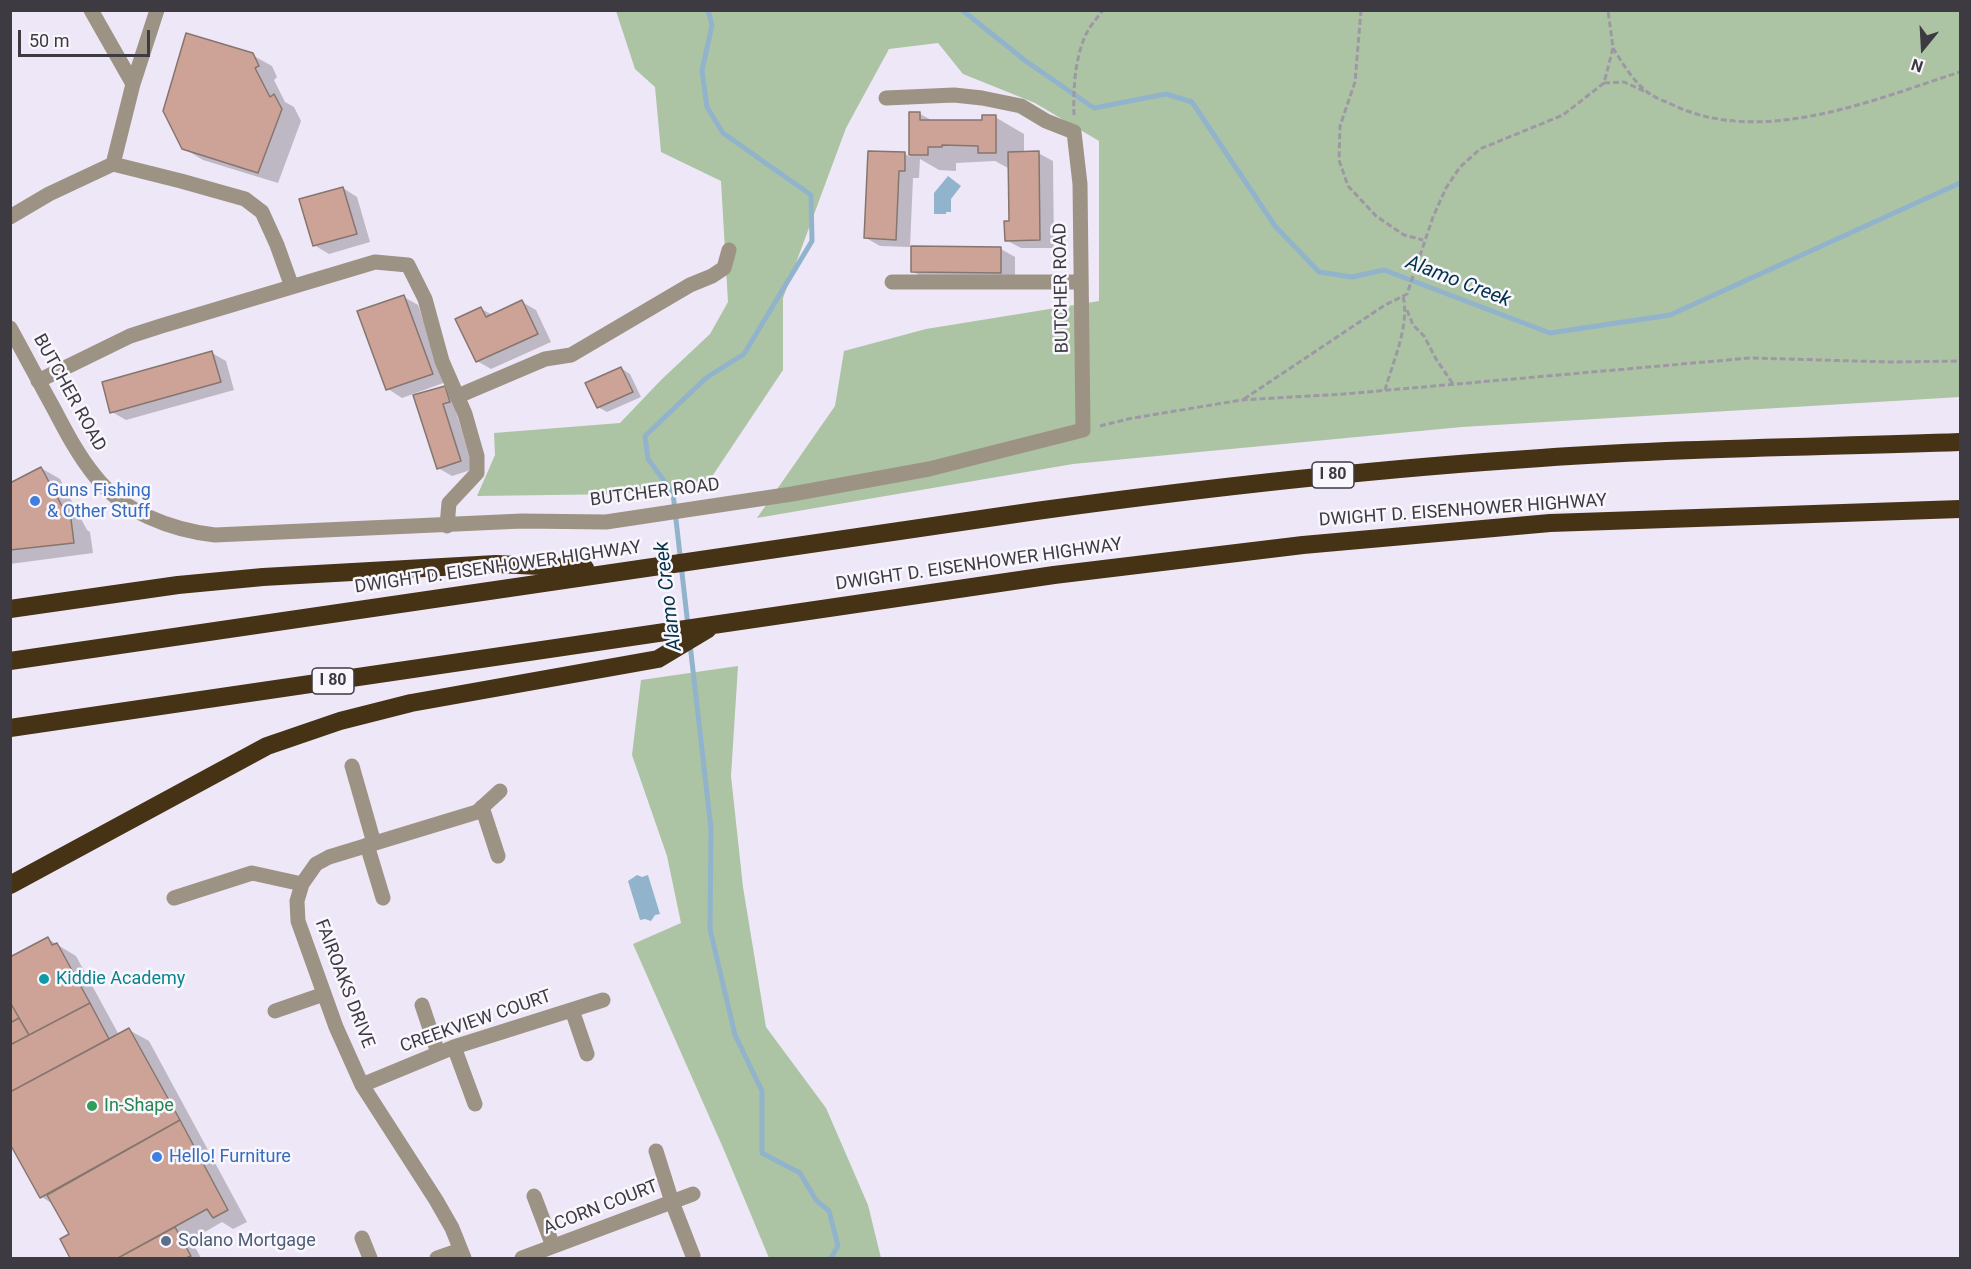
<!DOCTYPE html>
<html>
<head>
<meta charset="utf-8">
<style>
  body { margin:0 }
  #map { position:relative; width:1971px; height:1269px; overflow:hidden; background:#eee7f7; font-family:Roboto,sans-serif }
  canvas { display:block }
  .frame { position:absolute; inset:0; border:12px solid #3d3b41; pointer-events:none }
  .north { position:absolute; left:1893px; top:18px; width:60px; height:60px; -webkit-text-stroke:4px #f9f7fd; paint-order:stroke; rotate:198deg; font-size:16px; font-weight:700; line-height:24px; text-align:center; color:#3d3b41 }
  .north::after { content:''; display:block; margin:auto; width:21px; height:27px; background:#3d3b41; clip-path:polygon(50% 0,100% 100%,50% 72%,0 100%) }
  .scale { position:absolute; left:18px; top:30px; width:132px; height:27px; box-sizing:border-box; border:3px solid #3d3b41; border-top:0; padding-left:8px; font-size:18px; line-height:21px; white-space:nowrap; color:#3d3b41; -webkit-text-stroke:4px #f9f7fd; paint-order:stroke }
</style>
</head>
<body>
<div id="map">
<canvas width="1971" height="1269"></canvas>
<div class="frame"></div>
<div class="north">N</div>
<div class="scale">50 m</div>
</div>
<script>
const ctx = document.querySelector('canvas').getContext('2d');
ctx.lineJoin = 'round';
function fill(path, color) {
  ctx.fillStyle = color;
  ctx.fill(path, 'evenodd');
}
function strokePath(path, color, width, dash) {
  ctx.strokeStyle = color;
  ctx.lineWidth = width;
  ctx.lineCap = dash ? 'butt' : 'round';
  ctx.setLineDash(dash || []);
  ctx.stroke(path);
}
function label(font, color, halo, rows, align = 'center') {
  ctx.font = font + ' Roboto,sans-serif';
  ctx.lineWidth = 5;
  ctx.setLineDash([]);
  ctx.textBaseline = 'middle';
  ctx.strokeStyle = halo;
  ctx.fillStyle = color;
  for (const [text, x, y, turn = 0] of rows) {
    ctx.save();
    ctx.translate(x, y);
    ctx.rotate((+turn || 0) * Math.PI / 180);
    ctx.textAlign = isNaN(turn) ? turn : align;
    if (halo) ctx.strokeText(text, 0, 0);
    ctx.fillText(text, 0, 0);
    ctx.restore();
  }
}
fill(new Path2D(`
  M616,11h1344v386l-498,30 -389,37 -316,54 78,-112 9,-55 82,-22 173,-28v-160l-64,-38 -72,-29 -25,-31 -49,6 -43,79 -63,170v72l-74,111 -86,13 -146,2 18,-41 -1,-22 126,-10 41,-43 49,-46 18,-32 -7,-121 -60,-29 -6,-65 -20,-18z
  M738,666l-7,110 12,111 23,140 60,81 42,97 13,53h-112l-45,-108 -91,-206 48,-21 -14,-67 -35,-101 9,-75z`), '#acc4a4');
fill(new Path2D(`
  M948,176l13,10 -10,13v13h-5v2h-12v-21z
  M637,875l5,2 6,-2 12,39 -5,1 -4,6 -6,-2 -5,1 -12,-39z`), '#91b4cc');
fill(new Path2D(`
  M252,55l20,11 5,11 -3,3 11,22 9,5 7,14 -23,62 -75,-23 -20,-12z
  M910,114h10l13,7h51l11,-4 29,17v19h14l15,8 1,87h-33l-15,-8 4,-18v-53l-15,-8 -39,2v8l-17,-1 -19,-11 -1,19h-6l-3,69 -30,-1 -14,-8 3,-86 36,2 5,3z
  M343,188l14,9 13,45 -41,12 -15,-9z
  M1001,249l14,8v23l-89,-1 -14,-8z
  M404,297l14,8 28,77 -44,16 -14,-9z
  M522,302l14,8 15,32 -60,27 -14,-8 4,-52 12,6z
  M212,353l14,8 8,29 -108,30 -14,-8z
  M621,368l9,6 11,23 -34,15 -9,-5z
  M444,387l15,9 -3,16 18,57 -22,7 -14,-8 -23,-72z
  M41,468l19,11 27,51 3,2 3,21 -83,11v-80z
  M48,939l28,17 43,79 10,-5 20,11 98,181 -14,7 -11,-7 -31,18 10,18h-129l-10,-18 9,-5 -17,-30 -12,-8 -32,-56v-182z`), '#0003');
strokePath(new Path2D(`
  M962,10l65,52 67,46 72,-14 26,8 83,124 44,46 33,5 32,-7 166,63 120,-18 290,-132
  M688,626l-15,-133 -25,-34 -3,-23 61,-58 38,-24 68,-113 -1,-46 -88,-62 -16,-26 -5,-36 10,-46 -4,-15
  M690,644l21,185 -1,100 25,106 27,56v62l38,20 16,27 13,11 9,35 -7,12`), '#91b4cc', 5);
const building = new Path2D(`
  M186,33l67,20 6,13 -4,2 15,29 4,-3 8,15 -24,64 -76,-24 -19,-38z
  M909,112h11v8h62v-5h14v38h-18v-7l-36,-1v2h-14v8h-19z
  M868,151l37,1v19h-6l-3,69 -32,-2z
  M1039,151l1,89 -35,1 -1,-20h5l-1,-69z
  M343,187l14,47 -44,12 -14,-47z
  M911,246l90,1v26l-90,-1z
  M404,295l29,79 -47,16 -29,-79z
  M522,300l16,34 -62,28 -21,-43 26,-12 5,10z
  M212,351l9,31 -111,31 -8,-31z
  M621,367l12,25 -36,16 -12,-25z
  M445,386l5,16 -7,2 18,57 -24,8 -24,-74z
  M41,467l28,52h2l3,24 -64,7v-67z
  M48,937l4,8 5,-2 33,60 -61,32 -19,-33v-45z
  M10,1002l9,16 -9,5z
  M90,1003l19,36 -99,53v-47z
  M19,1018l10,17 -19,10v-22z
  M129,1028l51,92 -140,78 -30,-54v-52z
  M180,1120l48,90 -15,8 -6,-9 -89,49h-48l-10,-19 9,-5 -22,-39z
  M175,1227l16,29 -5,2h-68z`);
fill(building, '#cca396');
strokePath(building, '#86756f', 1.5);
strokePath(new Path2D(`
  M1361,10l-6,72 -15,44 -1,34 9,26 28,30 28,19 19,5
  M1613,48c10,16 21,35 37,46 6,4 14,7 21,10 89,44 202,-4 289,-32
  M1604,83l20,-1 24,11
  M1074,115c-1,-26 1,-57 12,-81 4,-8 11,-16 17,-24
  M1407,310l6,15 11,11 12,23 17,25
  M1385,390c8,-29 25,-65 18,-94
  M1244,399l141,-94 22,-11 26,-77 13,-29 14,-21 20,-18 83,-34 41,-32 9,-35 -5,-38
  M1100,426l28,-7 113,-19 103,-6 406,-36 140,4 70,-1`), '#9d98a4', 3, [6, 3]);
strokePath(new Path2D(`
  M91,10l42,74
  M113,164l20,-80 24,-74
  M10,217l39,-23 64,-30 68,17 64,18 17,13 15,33 15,42
  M892,282h189
  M10,328c15,27 29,54 44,81 12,23 24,46 41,67 28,36 76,54 120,59l307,-14 84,1 186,-28 137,-25 154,-39 -3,-246 -6,-52 -28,-11 -25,-15 -39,-8 -28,-3 -68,3
  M38,381l92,-45 31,-10 214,-64 33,3 17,34 17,62 23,53 12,42v17l-28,30 -2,23
  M458,396l87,-37 26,-4 119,-70 22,-9 12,-8 5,-18
  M352,766l22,77
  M482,807l16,49
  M367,845l16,53
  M174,898l78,-25 50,11
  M422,1005l16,48
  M572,1010l15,44
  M275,1011l49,-17
  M454,1047l21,57
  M362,1085l92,-38 149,-47
  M656,1151l16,51 21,54
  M534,1196l19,50
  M362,1238l8,20
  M437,1258l23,-8
  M464,1258l-12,-30 -16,-28 -74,-115 -26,-58 -38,-106 -1,-20 5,-17 14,-20 13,-7 148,-45 23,-21
  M522,1258l171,-64`), '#9d9385', 15);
strokePath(new Path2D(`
  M10,609l168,-24 85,-8 233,-13 89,4
  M10,661l1026,-150c168,-23 336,-42 505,-53 140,-10 280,-11 419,-16
  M10,728l1044,-153 249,-30 247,-22 410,-14
  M10,885l257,-139 73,-25 71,-18 247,-44 50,-30`), '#463315', 18);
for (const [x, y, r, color] of [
  [35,501,6,"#3f7fe0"],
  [44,979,6,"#0f9aa8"],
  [92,1106,6,"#2e9e5b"],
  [157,1157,6,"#3f7fe0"],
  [166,1241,6,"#5c6f8a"]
]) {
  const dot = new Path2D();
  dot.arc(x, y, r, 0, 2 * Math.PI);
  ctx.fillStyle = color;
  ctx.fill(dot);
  strokePath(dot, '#f9f7fd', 2);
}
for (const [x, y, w] of [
  [1333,475,42],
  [333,681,42]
]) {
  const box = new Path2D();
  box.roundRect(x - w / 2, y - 13, w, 26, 4.5);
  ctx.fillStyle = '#f9f7fd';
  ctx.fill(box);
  strokePath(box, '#3d3b41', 1.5);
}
label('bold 16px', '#3d3b41', null, [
  ["I 80",1333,475],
  ["I 80",333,681]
]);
label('18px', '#3d3b41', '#f9f7fd', [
  ["BUTCHER ROAD",1062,288,-91],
  ["BUTCHER ROAD",69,393,61],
  ["BUTCHER ROAD",655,493,-7],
  ["DWIGHT D. EISENHOWER HIGHWAY",1463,511,-4],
  ["DWIGHT D. EISENHOWER HIGHWAY",979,565,-8],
  ["DWIGHT D. EISENHOWER HIGHWAY",498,568,-8],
  ["FAIROAKS DRIVE",344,984,69],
  ["CREEKVIEW COURT",476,1022,-19],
  ["ACORN COURT",601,1208,-21]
]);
label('18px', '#366cbe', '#f9f7fd', [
  ["Guns Fishing",47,491],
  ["& Other Stuff",47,512],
  ["Hello! Furniture",169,1157]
], 'left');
label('18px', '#0d838f', '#f9f7fd', [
  ["Kiddie Academy",56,979]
], 'left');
label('18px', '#27864d', '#f9f7fd', [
  ["In-Shape",104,1106]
], 'left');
label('18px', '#4e5e75', '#f9f7fd', [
  ["Solano Mortgage",178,1241]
], 'left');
label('italic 20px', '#02314a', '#f9f7fd', [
  ["Alamo Creek",1458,282,21],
  ["Alamo Creek",669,596,-97]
]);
</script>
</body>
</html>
